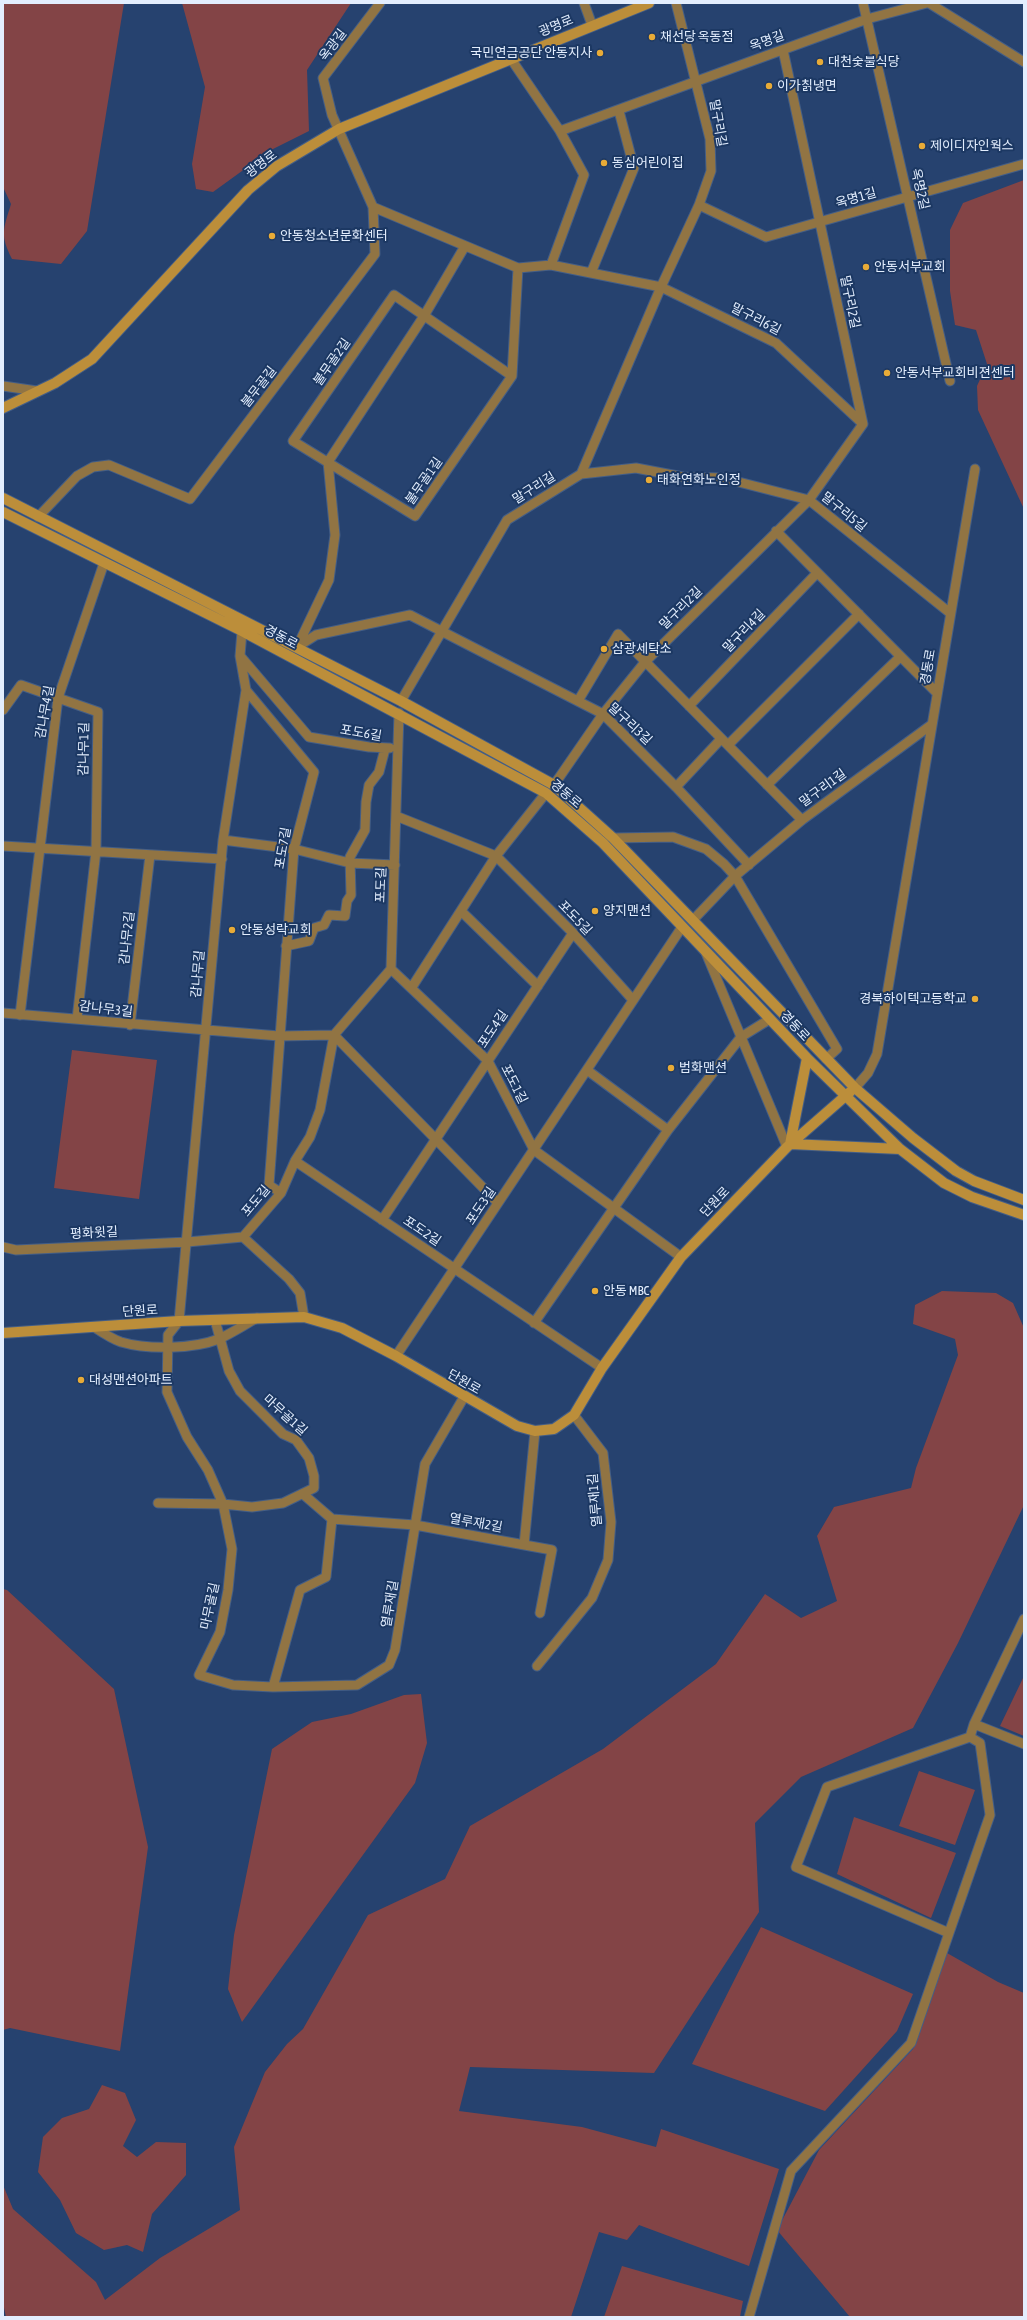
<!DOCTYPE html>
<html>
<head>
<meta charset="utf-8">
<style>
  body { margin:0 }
  #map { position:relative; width:1027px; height:2320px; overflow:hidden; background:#26426f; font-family:"Asap Condensed",sans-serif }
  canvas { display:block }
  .frame { position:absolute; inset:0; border:4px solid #e3eefe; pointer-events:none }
</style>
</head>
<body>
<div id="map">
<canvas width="1027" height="2320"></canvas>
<div class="frame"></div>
</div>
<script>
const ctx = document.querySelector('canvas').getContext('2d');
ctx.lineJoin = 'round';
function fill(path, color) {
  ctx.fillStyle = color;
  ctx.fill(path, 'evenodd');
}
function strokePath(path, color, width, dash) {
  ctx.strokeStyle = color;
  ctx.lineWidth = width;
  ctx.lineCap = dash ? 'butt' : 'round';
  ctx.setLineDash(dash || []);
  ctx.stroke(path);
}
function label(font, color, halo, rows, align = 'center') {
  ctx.font = font + ' "Asap Condensed","Noto Sans KR",sans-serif';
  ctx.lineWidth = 4;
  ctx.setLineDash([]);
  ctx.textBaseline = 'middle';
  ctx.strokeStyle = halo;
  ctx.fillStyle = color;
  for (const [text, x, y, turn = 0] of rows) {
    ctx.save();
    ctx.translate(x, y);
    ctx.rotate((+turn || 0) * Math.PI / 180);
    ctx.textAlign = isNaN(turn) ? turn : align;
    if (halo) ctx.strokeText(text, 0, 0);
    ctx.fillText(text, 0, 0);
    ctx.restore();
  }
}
fill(new Path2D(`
  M3,3h121l-37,228 -26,33 -49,-5c-12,-24 -9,-29 -1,-55l-8,-17z
  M182,3h169l-44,67 2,61 -38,19 -58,42 -17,-3 -4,-25 13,-77z
  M1024,180v329l-46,-99 -1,-24 10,-22 -11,-34 -21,-5 -5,-34v-61l13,-27z
  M72,1050l85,10 -18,139 -85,-11z
  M942,1291l54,2 17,10 11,25v177l-66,138 -45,85 -112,49 -46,46 4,89 -105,161 -184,-6 -11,44 123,16 74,20 5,-18 118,40 -30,97 -110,-41 -12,15 -28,-8 -28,85h-565l-3,-14v-118l10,24 83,73 9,18 55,-42 80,-48 -6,-63 31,-75 22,-28 16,-15 65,-114 77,-36 25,-53 133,-77 113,-85 49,-70 36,24 36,-17 -20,-65 17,-29 77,-19 5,-20 42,-113 -3,-16 -42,-15 2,-19z
  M3,1589l4,1 107,99 34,158 -28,204 -110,-23 -7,2z
  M1024,1676v60l-24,-10z
  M421,1694l6,49 -12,40 -173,239 -14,-33 6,-54 38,-186 40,-27 39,-8 53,-19z
  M919,1771l56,19 -20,55 -56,-19z
  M854,1817l102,36 -25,65 -94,-44z
  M761,1927l152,67 -16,37 -72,80 -133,-47z
  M947,1953l51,29 26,11v324h-174l-73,-87 42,-80 94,-101z
  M102,2085l23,8 11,27 -13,26 14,11 19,-15 30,1v32l-34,39 -9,38 -16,-7 -23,5 -28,-17 -16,-33 -22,-28 5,-35 19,-19 27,-9z
  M622,2266l121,35 -3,16h-136z`), '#834446');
const street = new Path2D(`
  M584,3l8,22
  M863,3l87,378
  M929,3l95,59
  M511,59l49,72 24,44 -33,90
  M560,131l307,-112 60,-16
  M699,205l67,32 258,-73
  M373,207l145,61 33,-3 110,22 115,56 87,81
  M591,273l43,-105 -15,-57
  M512,376l-118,-81 -101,146 122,75 97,-140 6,-108
  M3,386l34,5
  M581,474l55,-6 47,9 40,1 86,22 141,113
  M38,517l39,-41 16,-9 16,-2 81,34 185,-245 -2,-47 -41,-92 -9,-37 57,-75
  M776,531l161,162
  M242,631l-2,25 6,34 -23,150 -44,481 -11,14 -1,57 20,45 21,33 15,34 9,45 -4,41 -8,42 -21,43 34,10 40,2 84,-2 32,-20 6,-15 30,-186 39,-67
  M298,645l31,-65 6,-45 -7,-73 96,-146 41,-70
  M297,647l19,-12 94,-20 193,99 73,73 73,78
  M241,657l68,80 60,10 21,1
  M246,690l68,82 -20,77 -25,336 12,8
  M401,701l106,-181 74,-46 80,-187 38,-82 12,-34 -1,-32 -34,-136
  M578,701l40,-67 184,186
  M689,706l128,-133
  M3,710l18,-25 77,27 -2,139 -19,168
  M728,745l131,-131
  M554,785l49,-71 42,-52 164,-162 54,-76 -80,-374
  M767,785l133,-128
  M676,787l45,-48
  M396,816l100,40 77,77 60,67
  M613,838l60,-1 33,12 18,15 11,12 102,173 -11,10
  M223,840l71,9 56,14 45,2
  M3,846l219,13
  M461,911l77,75
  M693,920l42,-44 67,-56 129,-95
  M286,946l23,-5 5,-13 10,-3 5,-10 16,1 2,-15 4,-6 -1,-38 15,-27 1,-28 3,-17 10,-13 6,-23
  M706,953l81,194
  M391,969l97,92 46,89 147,107
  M412,987l84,-131 50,-63
  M3,1013l276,23 55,-1 164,168
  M20,1015l38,-317 46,-135
  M130,1025l20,-170
  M587,1070l81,60
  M855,1088l13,-15 9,-19 98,-585
  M295,1161l307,207
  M382,1220l191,-287
  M243,1237l46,42 11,14 4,24
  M3,1247l13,3 171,-8 56,-5 38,-44 14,-32 15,-24 10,-27 14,-75 57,-66 8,-256
  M534,1323l134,-193 73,-93 29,-18
  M94,1327c9,6 18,12 27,15 27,8 72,7 98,-3 13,-6 25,-14 38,-21
  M396,1356l286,-429
  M303,1494l29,25
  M158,1503l65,1 29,3 31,-4 31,-15v-12l-5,-18 -13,-18 -13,-6 -43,-43 -11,-20 -14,-51
  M332,1519l83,6 137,25 -12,63
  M524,1545l11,-114
  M1024,1619l-50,105 50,20
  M537,1666l55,-68 16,-38 3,-38 -8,-69 -29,-38
  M273,1687l27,-97 26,-13 6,-58
  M970,1737l10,6 10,72 -41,118 -153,-66 31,-80 143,-50 4,-13
  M749,2317l42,-146 120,-128 38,-110`);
const secondary = new Path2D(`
  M3,408l52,-25 37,-24 156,-169 29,-24 62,-37 310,-126
  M3,498l398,203 153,84 59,53 242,250 58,50 43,33 18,10 50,19
  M3,512l239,119 304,162 57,50 204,215 93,91 44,34 28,14 52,18
  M807,1058l-17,86 110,5
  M3,1333l176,-12 125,-4 38,11 54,28 121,70 18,5 19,-2 20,-14 28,-47 79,-111 106,-110 63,-55`);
strokePath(street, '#445e86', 11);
strokePath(secondary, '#445e86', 12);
strokePath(street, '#917443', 9);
strokePath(secondary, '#bc8e3a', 10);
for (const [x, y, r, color] of [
  [652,37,4,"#e8ab37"],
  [600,53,4,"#e8ab37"],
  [820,62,4,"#e8ab37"],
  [769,86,4,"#e8ab37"],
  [922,146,4,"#e8ab37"],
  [604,163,4,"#e8ab37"],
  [272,236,4,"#e8ab37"],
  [866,267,4,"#e8ab37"],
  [887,373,4,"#e8ab37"],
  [649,480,4,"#e8ab37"],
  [604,649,4,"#e8ab37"],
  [595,911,4,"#e8ab37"],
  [232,930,4,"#e8ab37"],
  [975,999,4,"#e8ab37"],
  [671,1068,4,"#e8ab37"],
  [595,1291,4,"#e8ab37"],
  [81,1380,4,"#e8ab37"]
]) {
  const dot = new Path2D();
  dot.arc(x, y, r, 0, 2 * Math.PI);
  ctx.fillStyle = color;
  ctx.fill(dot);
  strokePath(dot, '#1c3863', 1.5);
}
label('13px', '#e3eefe', '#1c3863', [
  ["광명로",556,26,-22],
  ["옥명길",767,41,-20],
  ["옥광길",333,45,-53],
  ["말구리길",718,123,80],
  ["광명로",261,164,-37],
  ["옥명2길",920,189,77],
  ["옥명1길",856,198,-16],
  ["말구리2길",850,302,78],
  ["말구리6길",756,319,27],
  ["불무골2길",332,362,-55],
  ["불무골길",259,387,-52],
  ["불무골1길",424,481,-55],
  ["말구리길",534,488,-32],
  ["말구리5길",844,512,39],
  ["말구리2길",681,608,-45],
  ["말구리4길",744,631,-46],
  ["경동로",281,637,28],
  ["경동로",928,667,-80],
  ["감나무4길",45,712,-80],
  ["말구리3길",630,724,43],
  ["포도6길",361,733,10],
  ["감나무1길",84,749,-89],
  ["말구리1길",823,788,-36],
  ["경동로",566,794,40],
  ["포도7길",283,848,-80],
  ["포도길",381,885,-88],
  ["포도5길",575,918,46],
  ["감나무2길",127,938,-84],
  ["감나무길",198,974,-85],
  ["감나무3길",106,1009,7],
  ["경동로",795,1026,47],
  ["포도4길",493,1029,-56],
  ["포도1길",514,1084,63],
  ["포도길",256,1201,-50],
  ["단원로",715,1202,-46],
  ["포도3길",481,1206,-56],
  ["포도2길",422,1231,34],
  ["평화윗길",94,1233,-3],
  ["단원로",140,1311,-4],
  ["단원로",464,1382,30],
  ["마무골1길",285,1415,42],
  ["열루재1길",595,1500,-95],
  ["열루재2길",476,1523,10],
  ["열루재길",390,1604,-81],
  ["마무골길",210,1606,-78]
]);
label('13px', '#e3eefe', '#1c3863', [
  ["채선당 옥동점",660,37],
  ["국민연금공단 안동지사",592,53,"right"],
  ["대천숯불식당",828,62],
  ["이가칡냉면",777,86],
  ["제이디자인웍스",930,146],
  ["동심어린이집",612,163],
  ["안동청소년문화센터",280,236],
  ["안동서부교회",874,267],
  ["안동서부교회비젼센터",895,373],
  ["태화연화노인정",657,480],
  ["삼광세탁소",612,649],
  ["양지맨션",603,911],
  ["안동성락교회",240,930],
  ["경북하이텍고등학교",967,999,"right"],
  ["범화맨션",679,1068],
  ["안동 MBC",603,1291],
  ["대성맨션아파트",89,1380]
], 'left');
</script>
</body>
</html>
